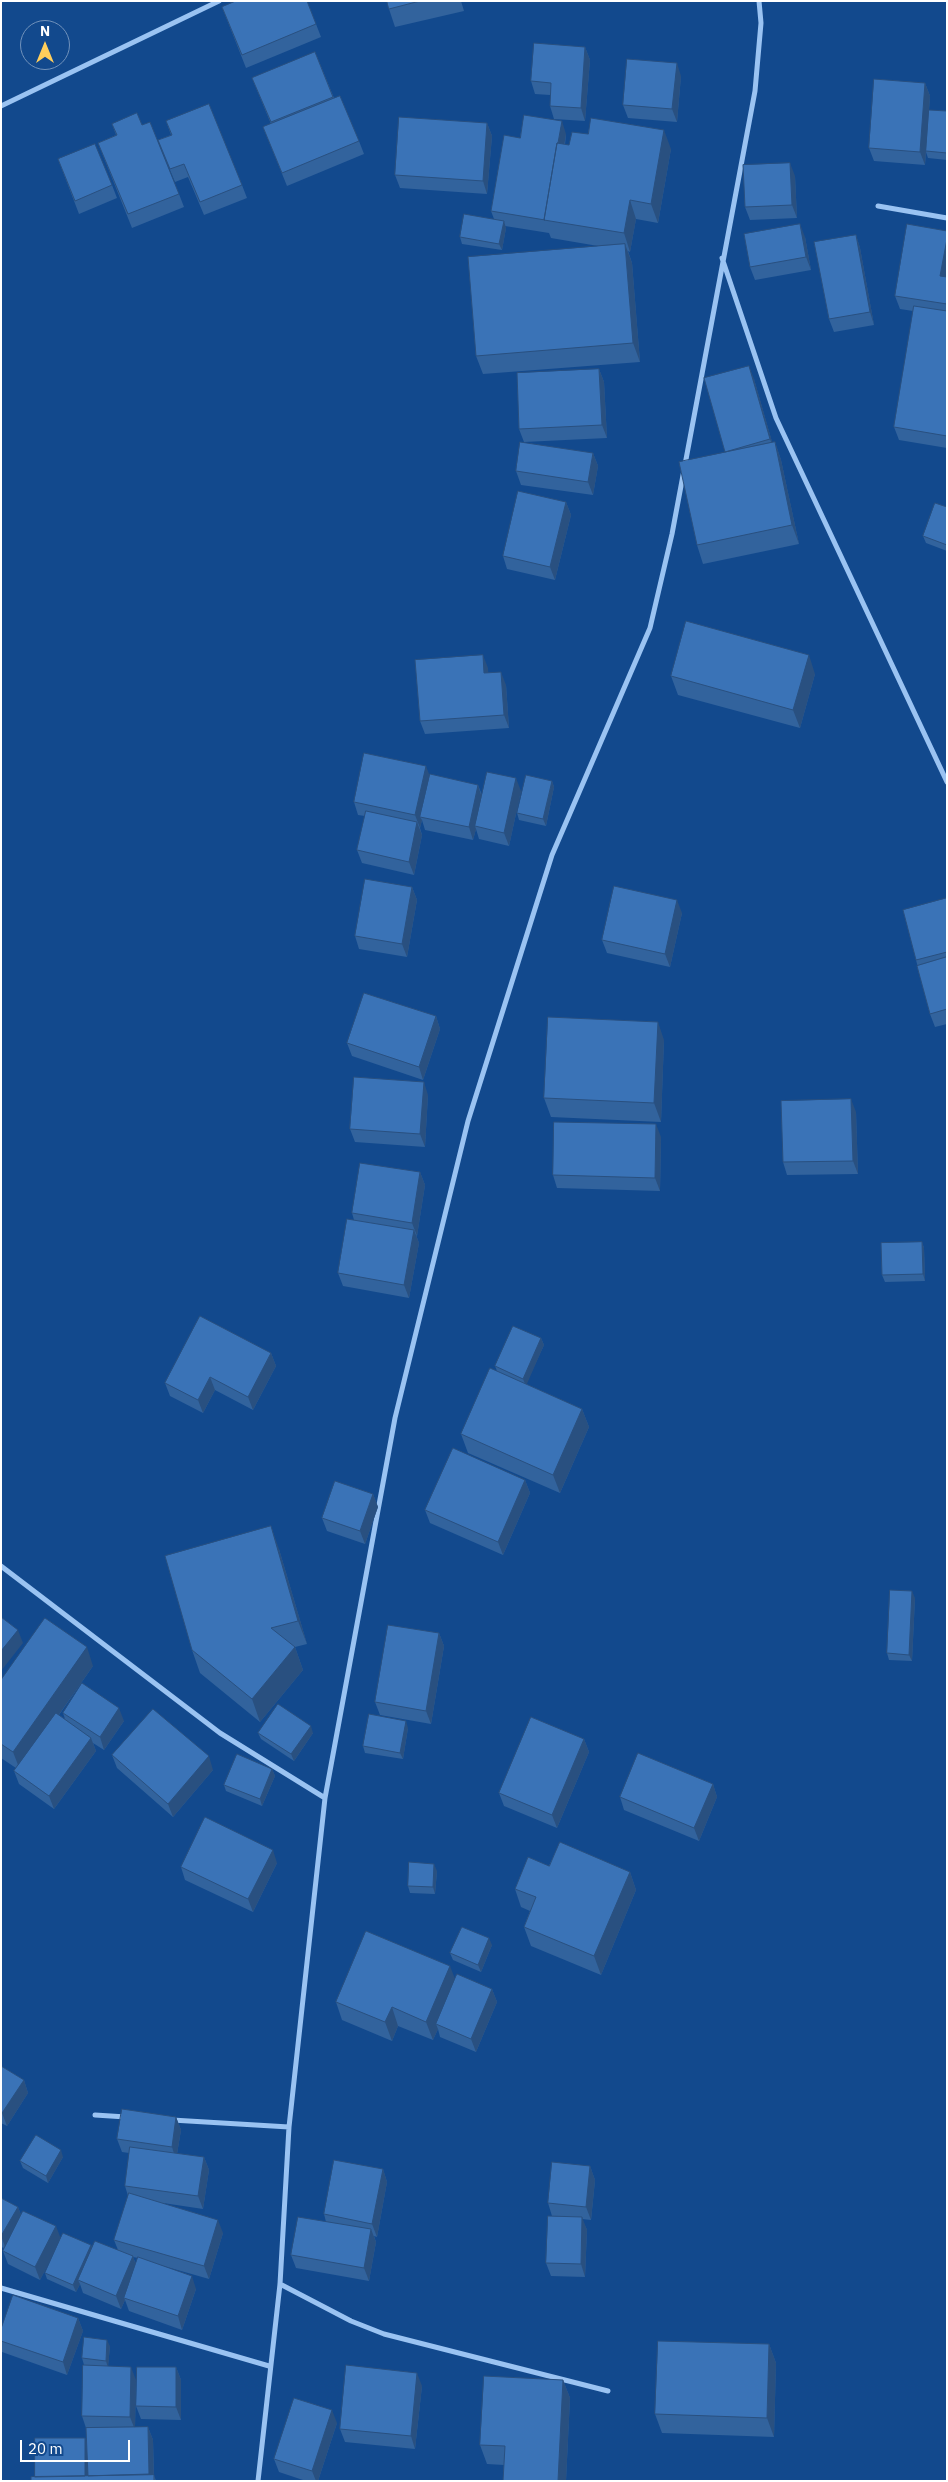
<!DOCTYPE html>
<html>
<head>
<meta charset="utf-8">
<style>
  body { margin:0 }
  #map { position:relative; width:948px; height:2482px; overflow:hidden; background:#12498d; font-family:"IBM Plex Sans",sans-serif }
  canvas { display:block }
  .frame { position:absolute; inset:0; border:2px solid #fff; pointer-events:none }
  .north { position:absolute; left:20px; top:20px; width:50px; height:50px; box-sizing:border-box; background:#12498d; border:1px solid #7192bb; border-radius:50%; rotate:0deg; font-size:14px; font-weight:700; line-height:20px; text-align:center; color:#fff }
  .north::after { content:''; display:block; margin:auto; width:18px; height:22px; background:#ffce5b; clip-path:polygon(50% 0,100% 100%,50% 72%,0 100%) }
  .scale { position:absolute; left:20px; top:2440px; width:110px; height:22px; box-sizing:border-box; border:2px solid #fff; border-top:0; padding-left:6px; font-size:15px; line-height:18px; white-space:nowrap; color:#fff; -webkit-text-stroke:4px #12498d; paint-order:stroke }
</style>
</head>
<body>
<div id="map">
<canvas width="948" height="2482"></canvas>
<div class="frame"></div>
<div class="north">N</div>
<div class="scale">20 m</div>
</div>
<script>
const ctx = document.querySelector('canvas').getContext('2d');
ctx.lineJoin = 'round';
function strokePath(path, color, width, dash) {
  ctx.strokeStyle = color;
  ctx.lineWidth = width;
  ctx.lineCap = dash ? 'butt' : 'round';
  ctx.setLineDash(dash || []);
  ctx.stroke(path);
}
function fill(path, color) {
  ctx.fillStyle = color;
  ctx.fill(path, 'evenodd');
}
strokePath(new Path2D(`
  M1,106l218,-105
  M878,206l69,12
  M722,258l54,160 171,364
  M1,1566l219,167 105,65
  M95,2115l31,2
  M172,2120l117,7
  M280,2284l71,37 33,13 224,57
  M1,2288l268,78
  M258,2481l22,-197 9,-157 36,-329 70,-380 73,-297 84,-266 98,-227 22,-94 83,-443 6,-68 -2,-22`), '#9ac3f2', 5);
fill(new Path2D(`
  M387,1h74l3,10 -69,16 -6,-18z
  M222,7l94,17 5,13 -75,31z
  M585,47l5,13 -5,61 -31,-2 -4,-13v-11l-15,-1 -4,-13z
  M315,52l19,46 25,43 5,13 -77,32 -24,-59 8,-3 -19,-46z
  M681,76l-4,46 -49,-4 -5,-13z
  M925,83l5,13 -1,14 18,1v49l-19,-2 -2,-6 -1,13 -51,-4 -5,-13z
  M166,121l76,64 5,13 -43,17 -16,-38 -13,5 -12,-29 -5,-13 13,-5z
  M487,123l5,13 -5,58 -87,-6 -5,-13z
  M112,124l30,1 37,69 5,13 -52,21 -34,-85 18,-8z
  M566,134l-1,11h4l102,4 -13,74 -22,-4 -6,33 -2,-1 4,12 8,99 -157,12 -7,-18 122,-110 -47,-8 -2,-5 -44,-7 1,2 -4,22 -40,-6 -2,-7 34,-18 -3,-8 29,-73z
  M58,159l54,26 5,13 -38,16z
  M795,176l2,42 -47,2 -5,-13z
  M947,231v217l-48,-8 -5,-13 19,-116 -13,-2 -5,-13z
  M856,235l4,13 14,77 -40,7 -5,-13z
  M805,237l6,33 -56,10 -5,-13z
  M599,369l5,13 3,56 -83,4 -5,-13z
  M754,379l18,63h3l6,18 18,84 -96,20 -6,-19 28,-93z
  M593,453l5,13 -5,29 -72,-10 -5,-14z
  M566,502l5,13 -16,65 -48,-11 -4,-13z
  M947,507v44l-21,-8 -3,-7z
  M488,668v5l18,12 3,43 -84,6 -5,-13z
  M815,674l-15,54 -122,-33 -7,-19z
  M430,776l48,9 4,10 39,-4 -12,55 -30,-7 -3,-10 -3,11 -48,-10 -3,-10 -2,8 2,7 -8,40 -52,-12 -5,-13 8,-34 -7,-1 -4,-13z
  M552,781l2,6 -8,39 -27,-6 -2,-7z
  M412,887l5,13 -10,57 -48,-8 -4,-13z
  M947,898v126l-12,3 -5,-13 -14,-54z
  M682,913l-12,54 -63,-14 -5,-13z
  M436,1016l4,13 -17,51 -71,-24 -5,-13z
  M664,1040l-3,82 -110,-5 -7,-19z
  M428,1095l-3,52 -70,-5 -5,-13z
  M856,1112l2,62 -71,1 -4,-13z
  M661,1137l-1,54 -103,-3 -4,-13z
  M420,1172l5,13 -8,51 -1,-1 3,8 -10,55 -66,-12 -5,-13 16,-53 -2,-7z
  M922,1242l2,6 1,33 -40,1 -3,-7z
  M541,1338l3,7 -18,39 56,25 7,18 -29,66 -92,-40 -7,-19 36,-63 -2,-5z
  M271,1353l5,13 -23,44 -38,-20 -12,23 -33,-17 -5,-13z
  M525,1480l5,13 -27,62 -73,-32 -5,-13z
  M373,1494l5,13 -13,37 -38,-13 -5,-13z
  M279,1549l28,95 -12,3 8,23 -43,52 -60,-49 -8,-23z
  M915,1598l-3,63 -23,-1 -2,-7z
  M439,1633l5,13 -13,78 -51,-9 -5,-13z
  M93,1666l-34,49 6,4 -2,-6 61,8 -20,29 -11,-7 3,8 -42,58 -35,-25 -5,-13 2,-3 -15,-10v-78z
  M408,1728l-5,31 -38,-6 -2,-7z
  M258,1733h55l-19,28 -33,-22z
  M584,1739l5,13 -32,76 -53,-22 -5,-13z
  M112,1755l101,15 -40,47 -56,-49z
  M272,1769l3,7 -13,30 -36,-15 -2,-6z
  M713,1784l4,13 -18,44 -75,-31 -4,-13z
  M277,1863l-24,49 -68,-32 -4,-13z
  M549,1866l81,6 6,18 -35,85 -70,-29 -7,-19 6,-16 -9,-4 -6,-18z
  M437,1871l-2,23 -25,-1 -2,-7z
  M492,1945l-11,27 -28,-12 -3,-7z
  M455,1979l37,10 5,13 -21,50 -36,-15 -2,-8 -5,11 -35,-14 -6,15 -50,-21 -6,-18z
  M1,2066l23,14 4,13 -21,33 -6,-3z
  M176,2117l5,13 -4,24 27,3 5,13 -6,39 -40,-6 60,30 -14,46 -49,-14 36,24 -14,41 -53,-19 -4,-11 -4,9 -38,-16 -3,-9 -4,8 -29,-13 -2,-6 9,-21 -14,28 -32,-16 -5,-13 1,-3 -3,-1v-49l17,9 3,8 39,24 31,6 1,3 26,2 -4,-10 14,-44 -3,-10 4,-33 -7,-1 -5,-13zM133,2257l5,1 -2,6z
  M63,2157l-15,26 -25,-15 -3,-7z
  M590,2166l5,14 -4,40 -9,-1 5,11 -2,47 -34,-1 -5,-13 12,-47h-6l-4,-13z
  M383,2169l4,13 -10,55 -3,-1 2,6 -7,39 -73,-13 -5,-13 35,-33 -2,-8z
  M78,2318l5,13 -16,44 -65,-23 -1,-2v-21z
  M769,2344l7,19 -2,74 -112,-4 -7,-19z
  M110,2346l-2,20 28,14 -1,47h13l5,13 1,35 2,6h-125l54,-43 2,4 -1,-14 -4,-12 2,-51 -2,-7z
  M176,2367l5,13v40l-40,-1 -5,-13z
  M563,2380l7,18 -4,83h-63l1,-16 -17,-1 -7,-19z
  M422,2386l-7,63 -70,-7 -5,-13z
  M337,2423l-19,58h-12l-27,-9 -5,-13z`), '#32639d');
fill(new Path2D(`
  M585,47l5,13 -5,61 -4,-13z
  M677,63l4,13 -4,46 -5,-13z
  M925,83l5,13 -5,69 -5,-13z
  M562,121l4,13 -14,87 -7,-1z
  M487,123l5,13 -5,58 -4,-13z
  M664,130l7,19 -13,74 -7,-19z
  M790,163l5,13 2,42 -5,-13z
  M630,200l6,19 -6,33 -6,-19z
  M504,221l2,7 -4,22 -3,-6z
  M800,224l5,13 6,33 -5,-13z
  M856,235l4,13 14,77 -4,-13z
  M947,239v41l-7,-4z
  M625,244l7,19 8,99 -7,-19z
  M749,366l5,13 21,73 -5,-13z
  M599,369l5,13 3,56 -5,-13z
  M775,442l6,18 18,84 -7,-19z
  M593,453l5,13 -5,29 -5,-13z
  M566,502l5,13 -16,65 -5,-13z
  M483,655l5,13 1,18 -5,-13z
  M809,655l6,19 -15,54 -7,-18z
  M501,672l5,13 3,43 -5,-13z
  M426,766l5,13 -11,38 2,3 -2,8 -5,-13z
  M516,778l5,13 -12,55 -5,-13z
  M552,781l2,6 -8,39 -3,-7z
  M478,785l4,13 -7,28 1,3 -3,11 -4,-13z
  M417,822l5,13 -8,40 -5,-13z
  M412,887l5,13 -10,57 -5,-13z
  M677,900l5,13 -12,54 -5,-13z
  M436,1016l4,13 -17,51 -4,-13z
  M658,1022l6,18 -3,82 -7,-19z
  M424,1082l4,13 -3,52 -5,-13z
  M851,1099l5,13 2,62 -5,-13z
  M656,1124l5,13 -1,54 -5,-13z
  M420,1172l5,13 -8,51 -5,-13z
  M414,1230l5,13 -10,55 -5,-13z
  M922,1242l2,6 1,33 -2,-7z
  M541,1338l3,7 -18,41 -3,-7z
  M271,1353l5,13 -23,44 -5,-13z
  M210,1377l5,13 -12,23 -5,-13z
  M582,1409l7,18 -29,66 -7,-18z
  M525,1480l5,13 -27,62 -5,-13z
  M373,1494l5,13 -13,37 -5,-13z
  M271,1526l8,23 28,95 -9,-23z
  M912,1591l3,7 -3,63 -3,-6z
  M18,1630l5,13 -22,28v-20z
  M439,1633l5,13 -13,78 -5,-13z
  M87,1647l6,19 -73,104 -7,-18z
  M295,1647l8,23 -43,52 -8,-23z
  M119,1708l5,13 -20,29 -4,-13z
  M406,1721l2,7 -5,31 -3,-6z
  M311,1726l2,7 -19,28 -3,-7z
  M91,1738l5,13 -42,58 -5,-13z
  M584,1739l5,13 -32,76 -5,-13z
  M209,1756l4,14 -40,47 -5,-13z
  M272,1769l3,7 -13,30 -2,-7z
  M713,1784l4,13 -18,44 -5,-13z
  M273,1850l4,13 -24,49 -5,-13z
  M434,1864l3,7 -2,23 -2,-7z
  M630,1872l6,18 -35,85 -7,-19z
  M489,1938l3,7 -11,27 -3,-7z
  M450,1966l7,18 -21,40 2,5 -5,11 -7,-18z
  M492,1989l5,13 -21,50 -5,-13z
  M392,2007l6,19 -6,15 -7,-19z
  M24,2080l4,13 -21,33 -5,-13z
  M176,2117l5,13 -5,30 -4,-13z
  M61,2150l2,7 -15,26 -2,-7z
  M204,2157l5,13 -6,39 -5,-13z
  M590,2166l5,14 -4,40 -5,-13z
  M383,2169l4,13 -10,55 -5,-13z
  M18,2207l5,13 -17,29 -5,-13z
  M582,2217l5,13 -2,47 -4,-13z
  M218,2220l5,13 -14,46 -5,-13z
  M56,2226l5,13 -21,41 -5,-13z
  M371,2229l5,13 -7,39 -5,-13z
  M91,2245l2,7 -15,28 2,4 -4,8 -3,-7z
  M133,2256l4,13 -13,29 1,2 -4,9 -5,-13z
  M192,2276l4,13 -14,41 -4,-14z
  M78,2318l5,13 -16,44 -4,-13z
  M107,2340l3,6 -2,22 -2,-7z
  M769,2344l7,19 -2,74 -7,-19z
  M131,2367l5,13 -1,50 -5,-13z
  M176,2367l5,13v40l-5,-13z
  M417,2373l5,13 -7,63 -4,-13z
  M563,2380l7,18 -4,83h-8z
  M332,2410l5,13 -19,58h-2l-4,-10z
  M148,2427l5,13 1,41 -5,-7z
  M85,2438l5,13v24l-5,2z`), '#295080');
const building = new Path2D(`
  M236,1h71l9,23 -74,31 -20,-48z
  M387,1h33l-31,8z
  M534,43l51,4 -4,61 -31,-2 1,-23 -20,-2z
  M315,52l18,45 -62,25 -19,-44z
  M627,59l50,4 -5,46 -49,-4z
  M874,79l51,4 -5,69 -51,-4z
  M340,96l19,45 -77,32 -19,-46z
  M209,104l33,81 -42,17 -16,-38 -14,5 -12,-29 14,-5 -6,-14z
  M929,110l18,1v42l-21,-2z
  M137,113l5,12 8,-3 29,72 -51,20 -30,-71 19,-8 -5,-11z
  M524,115l38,6 -4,22h-1l-13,77h1l-54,-9 13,-76 16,3z
  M399,117l88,6 -4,58 -88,-6z
  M591,118l73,12 -13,74 -21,-4 -6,33 -80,-13 13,-77 12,2 3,-13 16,2z
  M95,144l17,41 -37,16 -17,-42z
  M790,163l2,42 -47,2 -2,-42z
  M464,214l40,7 -5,23 -39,-7z
  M800,224l6,33 -56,10 -6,-33z
  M907,224l40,7v8l-7,37 7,1v27l-52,-8z
  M856,235l14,77 -41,7 -15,-77z
  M625,244l8,99 -157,13 -8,-99z
  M914,306l33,5v125l-53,-9z
  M749,366l21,73 -45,13 -21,-74z
  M599,369l3,56 -83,4 -2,-56z
  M520,442l73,11 -5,29 -72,-11z
  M775,442l17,83 -95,20 -18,-83z
  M518,491l48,11 -16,65 -47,-11z
  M935,503l12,4v38l-24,-9z
  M686,621l123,34 -16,55 -122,-34z
  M483,655l1,18 17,-1 3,43 -84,6 -5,-61z
  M364,753l62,13 -11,49 -61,-13z
  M487,772l29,6 -12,55 -29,-7z
  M430,774l48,11 -9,42 -49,-10z
  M526,775l26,6 -9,38 -26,-6z
  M366,811l51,11 -8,40 -52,-12z
  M365,879l47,8 -10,57 -47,-8z
  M614,886l63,14 -12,54 -63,-14z
  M947,898v54l-31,8 -13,-50z
  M947,957v52l-17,5 -13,-48z
  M364,993l72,23 -17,51 -72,-24z
  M548,1017l110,5 -4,81 -110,-5z
  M354,1077l70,5 -4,52 -70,-5z
  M851,1099l2,62 -70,1 -2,-61z
  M554,1122l102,2 -1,54 -102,-3z
  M360,1163l60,9 -8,51 -60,-10z
  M347,1219l67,11 -10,55 -66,-12z
  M922,1242l1,32 -41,1 -1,-32z
  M200,1316l71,37 -23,44 -38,-20 -12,23 -33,-17z
  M513,1326l28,12 -18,41 -28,-13z
  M490,1368l92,41 -29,66 -92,-41z
  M453,1448l72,32 -27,62 -73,-32z
  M335,1481l38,13 -13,37 -38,-13z
  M271,1526l27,95 -27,7 24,19 -43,52 -60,-49 -27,-94z
  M890,1590l22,1 -3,64 -22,-2z
  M1,1617l17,13 -17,21z
  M45,1618l42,29 -74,105 -12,-8v-64z
  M388,1625l51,8 -13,78 -51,-9z
  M82,1683l37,25 -19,29 -37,-24z
  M278,1704l33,22 -20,28 -33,-21z
  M153,1709l56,47 -41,48 -56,-49z
  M56,1713l35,25 -42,58 -35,-25z
  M369,1714l37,7 -6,32 -37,-7z
  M531,1717l53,22 -32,76 -53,-22z
  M638,1753l75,31 -19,44 -74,-31z
  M237,1754l35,15 -12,30 -36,-14z
  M205,1817l68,33 -25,49 -67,-32z
  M560,1842l70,30 -36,84 -70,-29 12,-30 -21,-8 13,-32 21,9z
  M409,1862l25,2 -1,23 -25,-1z
  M462,1927l27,11 -11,27 -28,-12z
  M366,1931l84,35 -24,56 -34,-15 -7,15 -49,-20z
  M457,1974l35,15 -21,50 -35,-15z
  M1,2066l23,14 -22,33h-1z
  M122,2109l54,8 -4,30 -55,-8z
  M36,2135l25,15 -15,26 -26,-15z
  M130,2147l74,10 -6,39 -73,-10z
  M334,2160l49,9 -11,55 -48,-10z
  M552,2162l38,4 -4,41 -38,-4z
  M129,2193l89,27 -14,46 -90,-26z
  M1,2198l17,9 -17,29z
  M23,2211l33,15 -21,41 -32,-16z
  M548,2216l34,1 -1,47 -35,-1z
  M298,2217l73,12 -7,39 -73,-13z
  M63,2233l28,12 -18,40 -28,-12z
  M95,2241l38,15 -17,40 -38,-16z
  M138,2257l54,19 -14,40 -54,-18z
  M13,2295l65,23 -15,44 -62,-21v-12z
  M84,2337l23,3 -1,21 -24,-3z
  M658,2341l111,3 -2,74 -112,-4z
  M83,2365l48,2 -1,50 -48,-1z
  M346,2365l71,8 -6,63 -71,-7z
  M137,2367h39v40l-40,-1z
  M484,2376l79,4 -5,101h-55l2,-35 -25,-1z
  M294,2398l38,12 -20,61 -38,-12z
  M148,2427l1,47 -61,2 -2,-48z
  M35,2438h50v38l-50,1z
  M154,2475v6h-123v-4z`);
fill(building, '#3a73b7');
strokePath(building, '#295080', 1);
</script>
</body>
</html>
